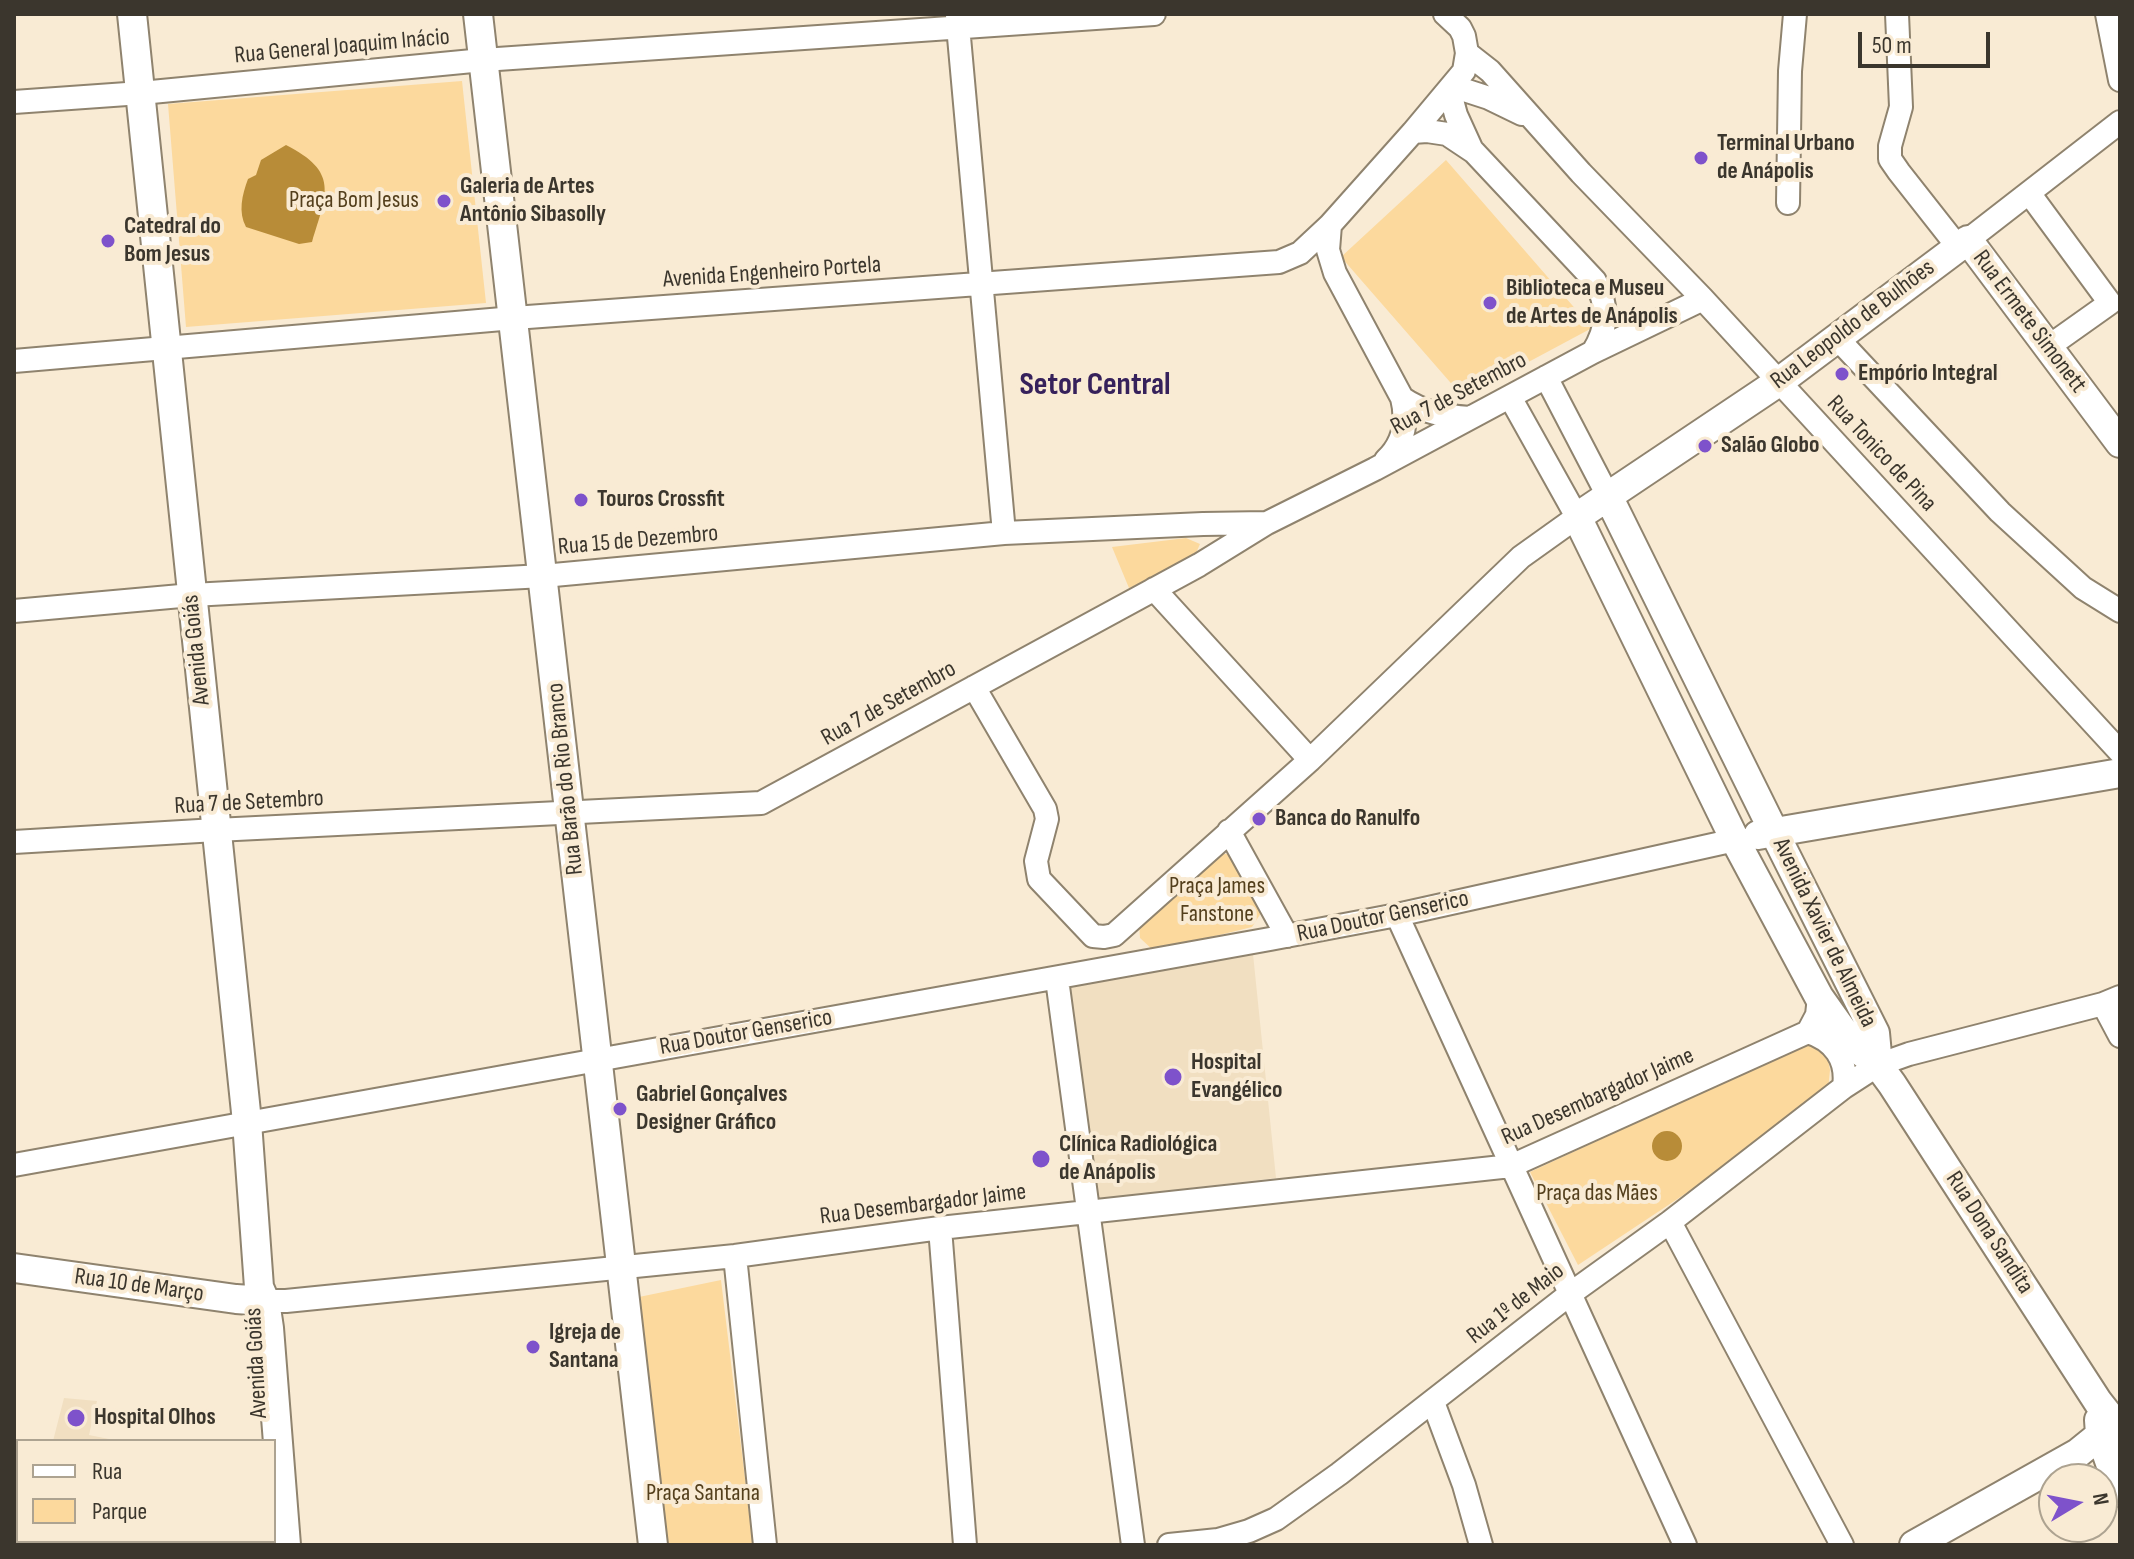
<!DOCTYPE html>
<html>
<head>
<meta charset="utf-8">
<style>
  body { margin:0 }
  #map { position:relative; width:2134px; height:1559px; overflow:hidden; background:#f9ebd4; font-family:"Sofia Sans Condensed",sans-serif }
  canvas { display:block }
  .frame { position:absolute; inset:0; border:16px solid #3b362d; pointer-events:none }
  .legend { position:absolute; left:16px; top:1439px; width:260px; height:104px; box-sizing:border-box; background:#f9ebd4; border:2px solid #ada391; margin:0; padding:10px 14px; list-style:none; font-size:24px; color:#3b362d }
  .legend li { display:flex; align-items:center; gap:16px; height:40px }
  .legend b { width:40px; border:2px solid #ada391 }
  .north { position:absolute; left:2038px; top:1463px; width:80px; height:80px; box-sizing:border-box; background:#f9ebd4; border:2px solid #ada391; border-radius:50%; rotate:80deg; font-size:22px; font-weight:700; line-height:32px; text-align:center; color:#3b362d }
  .north::after { content:''; display:block; margin:auto; width:28px; height:36px; background:#7e52cb; clip-path:polygon(50% 0,100% 100%,50% 72%,0 100%) }
  .scale { position:absolute; left:1858px; top:32px; width:132px; height:36px; box-sizing:border-box; border:4px solid #3b362d; border-top:0; padding-left:10px; font-size:24px; line-height:28px; white-space:nowrap; color:#3b362d; -webkit-text-stroke:6px #f9ebd4; paint-order:stroke }
</style>
</head>
<body>
<div id="map">
<canvas width="2134" height="1559"></canvas>
<div class="frame"></div>
<ul class="legend">
<li><b style="height:10px;background:#fff"></b>Rua</li>
<li><b style="height:22px;background:#fcd99d"></b>Parque</li>
</ul>
<div class="north">N</div>
<div class="scale">50 m</div>
</div>
<script>
const ctx = document.querySelector('canvas').getContext('2d');
ctx.lineJoin = 'round';
function fill(path, color) {
  ctx.fillStyle = color;
  ctx.fill(path, 'evenodd');
}
function strokePath(path, color, width, dash) {
  ctx.strokeStyle = color;
  ctx.lineWidth = width;
  ctx.lineCap = dash ? 'butt' : 'round';
  ctx.setLineDash(dash || []);
  ctx.stroke(path);
}
function label(font, color, halo, rows, align = 'center') {
  ctx.font = font + ' "Sofia Sans Condensed",sans-serif';
  ctx.lineWidth = 8;
  ctx.setLineDash([]);
  ctx.textBaseline = 'middle';
  ctx.strokeStyle = halo;
  ctx.fillStyle = color;
  for (const [text, x, y, turn = 0] of rows) {
    ctx.save();
    ctx.translate(x, y);
    ctx.rotate((+turn || 0) * Math.PI / 180);
    ctx.textAlign = isNaN(turn) ? turn : align;
    if (halo) ctx.strokeText(text, 0, 0);
    ctx.fillText(text, 0, 0);
    ctx.restore();
  }
}
fill(new Path2D(`
  M1253,954l23,224 -180,21 -27,-216z
  M64,1398l33,3 -8,34 30,6h-66z`), '#f1dfc1');
fill(new Path2D(`
  M462,81l24,222 -300,24 -18,-223z
  M1446,160l146,168 -129,69 -122,-140z
  M1186,538l14,6 -7,16 -64,28 -17,-41z
  M1220,854h12l29,59 -9,14 -98,24 -14,-13 -1,-15z
  M1810,1042l16,7 4,21 -2,20 -122,90 -128,85 -48,-93z
  M721,1280l32,265h-88l-26,-248z`), '#fcd99d');
fill(new Path2D(`
  M286,145c53,27 41,48 26,97l-13,2 -53,-17c-8,-15 -4,-32 2,-48l8,-4 5,-15z
  M1652 1146a15 15 0 1 1 30 0a15 15 0 1 1-30 0Z`), '#b88c38');
const minor = new Path2D(`
  M1897,14l4,93 -11,39v13l9,13 59,75
  M2107,14l13,66
  M957,15l47,518
  M1467,53l23,18 91,102 122,126 417,453
  M1452,86l37,12 33,16
  M1449,89l7,26 15,33
  M14,102l127,-9 342,-33 671,-46
  M1413,132l14,-1 20,3 27,18 121,129c14,25 13,47 -2,71
  M2029,193l81,110 -62,44
  M1788,203l2,-132 5,-57
  M1330,225l-2,25 7,23 67,125c6,24 2,45 -16,62
  M1968,240l152,-118
  M1837,338l163,174 83,76 37,23
  M14,361l500,-43 765,-56 21,-9 30,-28 83,-93 51,-61 3,-18 -3,-17 -4,-8 -15,-14
  M1546,377l62,119
  M1402,398c22,15 42,18 68,20
  M1154,589l156,171
  M14,611l178,-16 351,-19 461,-43 199,-9 63,-1
  M974,687l71,122 2,10 -11,42 3,18 54,57
  M1229,831l58,105
  M14,842l202,-12 545,-27 438,-238 68,-42 108,-54 218,-117 110,-53
  M1397,915l288,630
  M1093,936l11,1 10,-2 196,-175 211,-203 56,-40 -67,-120
  M1057,979l76,566
  M2103,1004l17,32
  M1808,1032c26,8 40,28 36,55
  M14,1165l1256,-226 127,-24 338,-75
  M1670,1222l172,323
  M940,1228l25,317
  M735,1256l30,289
  M265,1301h21l449,-45 205,-28 571,-62 297,-134 9,-17 2,-18
  M1433,1402l31,83 17,60
  M1169,1545l49,-5 31,-9 27,-12 63,-45 231,-180 100,-72 174,-135 34,-22 31,-11 194,-50 17,-7`);
const major = new Path2D(`
  M132,14l115,1108 12,165 6,14 4,27 17,217
  M478,14l175,1531
  M2120,443l-152,-203 -188,141 -203,136 158,323 84,157 34,48 25,20 14,19 206,318 22,28
  M1608,496l166,336 101,201 3,32
  M1758,835l362,-62
  M14,1268l222,31 29,2
  M2099,1420l1,14 20,58
  M14,1510l4,1
  M135,1541l16,4
  M1914,1545l164,-92 42,-34`);
strokePath(minor, '#8f836e', 26);
strokePath(major, '#8f836e', 32);
strokePath(minor, '#fff', 22);
strokePath(major, '#fff', 28);
for (const [x, y, r, color] of [
  [1701,158,8,"#7e52cb"],
  [444,201,8,"#7e52cb"],
  [108,241,8,"#7e52cb"],
  [1490,303,8,"#7e52cb"],
  [1842,374,8,"#7e52cb"],
  [1705,446,8,"#7e52cb"],
  [581,500,8,"#7e52cb"],
  [1259,819,8,"#7e52cb"],
  [1173,1077,10,"#7e52cb"],
  [620,1109,8,"#7e52cb"],
  [1041,1159,10,"#7e52cb"],
  [533,1347,8,"#7e52cb"],
  [76,1418,10,"#7e52cb"]
]) {
  const dot = new Path2D();
  dot.arc(x, y, r, 0, 2 * Math.PI);
  ctx.fillStyle = color;
  ctx.fill(dot);
  strokePath(dot, '#f9ebd4', 3);
}
label('24px', '#3b362d', '#f9ebd4', [
  ["Rua General Joaquim Inácio",342,47,-5],
  ["Avenida Engenheiro Portela",772,273,-4],
  ["Rua Ermete Simonett",2029,322,53],
  ["Rua Leopoldo de Bulhões",1853,325,-37],
  ["Rua 7 de Setembro",1459,394,-28],
  ["Rua Tonico de Pina",1881,454,47],
  ["Rua 15 de Dezembro",638,541,-5],
  ["Avenida Goiás",197,650,-96],
  ["Rua 7 de Setembro",889,704,-29],
  ["Rua Barão do Rio Branco",566,779,-96],
  ["Rua 7 de Setembro",249,803,-3],
  ["Rua Doutor Genserico",1383,917,-12],
  ["Avenida Xavier de Almeida",1824,933,64],
  ["Rua Doutor Genserico",746,1033,-10],
  ["Rua Desembargador Jaime",1598,1097,-24],
  ["Rua Desembargador Jaime",923,1205,-7],
  ["Rua Dona Sandita",1989,1233,57],
  ["Rua 10 de Março",139,1286,8],
  ["Rua 1º de Maio",1516,1304,-38],
  ["Avenida Goiás",257,1363,-93]
]);
label('bold 24px', '#3b362d', '#f9ebd4', [
  ["Terminal Urbano",1717,144],
  ["de Anápolis",1717,172],
  ["Galeria de Artes",460,187],
  ["Antônio Sibasolly",460,215],
  ["Catedral do",124,227],
  ["Bom Jesus",124,255],
  ["Biblioteca e Museu",1506,289],
  ["de Artes de Anápolis",1506,317],
  ["Empório Integral",1858,374],
  ["Salão Globo",1721,446],
  ["Touros Crossfit",597,500],
  ["Banca do Ranulfo",1275,819],
  ["Hospital",1191,1063],
  ["Evangélico",1191,1091],
  ["Gabriel Gonçalves",636,1095],
  ["Designer Gráfico",636,1123],
  ["Clínica Radiológica",1059,1145],
  ["de Anápolis",1059,1173],
  ["Igreja de",549,1333],
  ["Santana",549,1361],
  ["Hospital Olhos",94,1418]
], 'left');
label('24px', '#533f1c', '#f9ebd4', [
  ["Praça Bom Jesus",354,201],
  ["Praça James",1217,887],
  ["Fanstone",1217,915],
  ["Praça das Mães",1597,1194],
  ["Praça Santana",703,1494]
]);
label('bold 32px', '#36215b', '#f9ebd4', [
  ["Setor Central",1095,386]
]);
</script>
</body>
</html>
